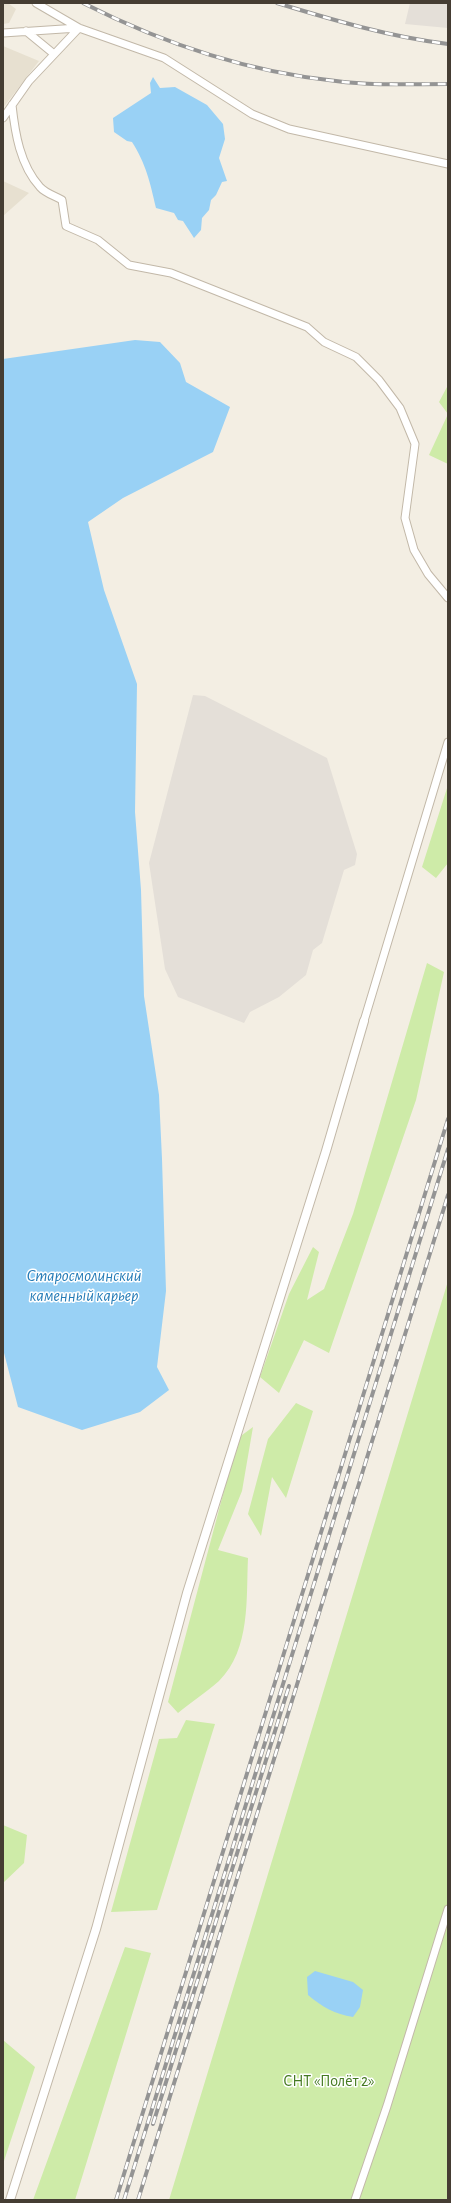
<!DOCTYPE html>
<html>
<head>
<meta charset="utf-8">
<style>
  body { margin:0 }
  #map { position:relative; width:451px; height:2203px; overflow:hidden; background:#f3eee3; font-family:"Alegreya Sans",sans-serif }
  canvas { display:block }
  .frame { position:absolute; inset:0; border:4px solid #453d33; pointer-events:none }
</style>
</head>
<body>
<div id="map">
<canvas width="451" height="2203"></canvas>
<div class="frame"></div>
</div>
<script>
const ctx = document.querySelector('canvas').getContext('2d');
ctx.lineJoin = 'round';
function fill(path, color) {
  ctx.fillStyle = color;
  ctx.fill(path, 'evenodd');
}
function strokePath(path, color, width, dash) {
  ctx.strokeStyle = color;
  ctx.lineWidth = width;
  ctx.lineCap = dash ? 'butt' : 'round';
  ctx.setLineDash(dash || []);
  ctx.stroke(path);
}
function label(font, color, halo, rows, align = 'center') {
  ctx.font = font + ' "Alegreya Sans",sans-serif';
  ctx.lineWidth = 3;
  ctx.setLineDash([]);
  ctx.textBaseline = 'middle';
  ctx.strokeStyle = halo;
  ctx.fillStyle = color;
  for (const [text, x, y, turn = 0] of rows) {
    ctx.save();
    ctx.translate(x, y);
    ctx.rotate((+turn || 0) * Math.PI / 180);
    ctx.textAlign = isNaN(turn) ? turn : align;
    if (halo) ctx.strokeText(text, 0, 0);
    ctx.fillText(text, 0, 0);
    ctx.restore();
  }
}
fill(new Path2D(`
  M3,3h5l8,6 -7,14 -6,1z
  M3,46l36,15 -36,47z
  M3,181l26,12 -26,23z`), '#e7e0d0');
fill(new Path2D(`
  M410,3h38v25l-43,-4z
  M193,695l12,1 122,62 30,96 -2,11 -11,5 -22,73 -9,7 -7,25 -27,22 -29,15 -6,11 -66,-26 -13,-28 -16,-106z`), '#e4dfd8');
fill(new Path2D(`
  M447,387h1v77l-19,-9 19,-41 -9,-12z
  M448,785v78l-12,15 -14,-11z
  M427,963l17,9 -28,128 -87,253 -25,-13 -25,53 -19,-16 29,-83 24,-47 6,5 -12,48 17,-11 29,-75z
  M448,1281v919h-279z
  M296,1403l17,8 -27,87 -14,-21 -11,59 -13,-22 20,-75z
  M253,1427l-11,64 -24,59 30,8c-2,40 3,91 -29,123 -12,11 -28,21 -41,32l-10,-11 70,-264z
  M186,1720l29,4 -58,186 -46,2 48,-173 18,-1z
  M3,1825l24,10 -3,28 -21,20z
  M125,1947l26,6 -76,247h-42z
  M3,2040l32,27 -32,97z`), '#ceeba8');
fill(new Path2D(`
  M153,77l7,11 15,-1 32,18 16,19 2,15 -6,19 8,23 -5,1 -6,13 -5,5 -2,10 -7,8 -1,12 -7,8 -11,-17 -5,-1 -4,-7 -18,-5c-6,-26 -10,-44 -24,-66l-5,-1 -13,-9 -1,-14 38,-25 -1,-10z
  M135,340l25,2 20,21 6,19 44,25 -17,45 -90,46 -35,24 16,68 33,94 -2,128 6,78 3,106 15,99 3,64 4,132 -9,76 12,23 -29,22 -58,18 -64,-23 -15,-58v-990z
  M315,1971l38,11 10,8 -3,17 -7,10c-18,-3 -31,-10 -45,-22l-1,-18z`), '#99d1f5');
const minor = new Path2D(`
  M36,3l43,25 85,30 88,56 37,15 159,35
  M26,31l28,23
  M3,33l75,-5
  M12,105c3,28 8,60 28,82 5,6 15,9 22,13l4,26 32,14 31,25 42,8 136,54 17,15 32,15 23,23 21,28 15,36 -10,74 9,32 14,24 20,24
  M3,118l26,-37 50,-53
  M364,1021l84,-279
  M355,2200l32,-94 61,-197`);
const tertiary = new Path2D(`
  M10,2200l86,-271 91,-336 139,-442 38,-130`);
strokePath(minor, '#c2b8a8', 9);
strokePath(tertiary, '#c2b8a8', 10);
strokePath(minor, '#fff', 7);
strokePath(tertiary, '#fff', 8);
const rail = new Path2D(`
  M83,3c79,40 165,69 253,78 37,5 75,3 112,3
  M277,3c56,17 113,34 171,41
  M153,2124l136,-438
  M116,2200l332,-1081
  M124,2200l324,-1051
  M138,2200l310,-1005`);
strokePath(rail, '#949494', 4);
strokePath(rail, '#fff', 2.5, [8]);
label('16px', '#457a22', '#fff', [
  ["СНТ «Полёт 2»",329,2081]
]);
label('italic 17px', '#257cb7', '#fff', [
  ["Старосмолинский",84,1276],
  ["каменный карьер",84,1296]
]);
</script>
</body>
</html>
